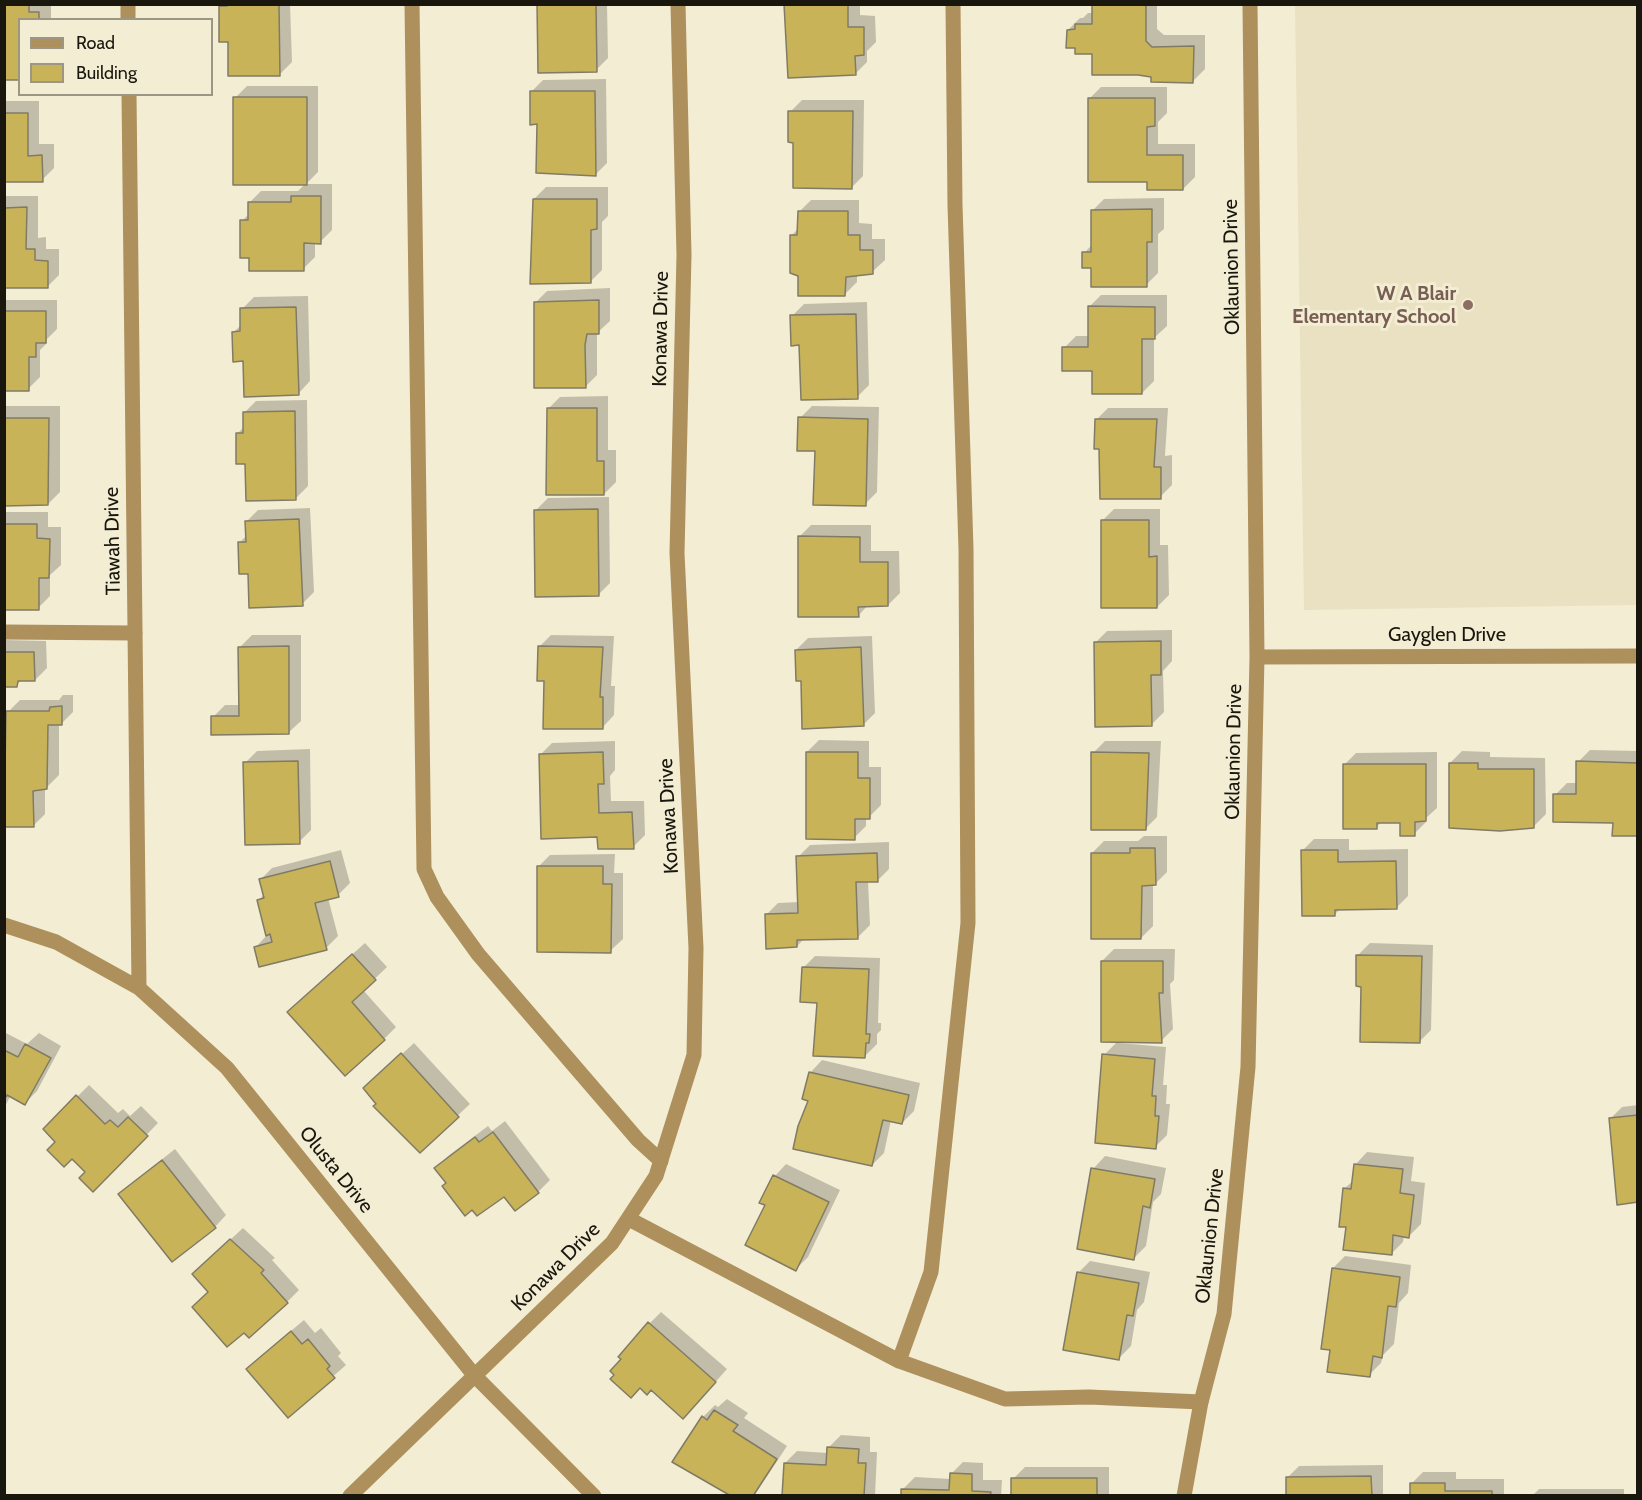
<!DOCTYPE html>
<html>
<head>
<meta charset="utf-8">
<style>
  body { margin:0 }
  #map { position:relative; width:1642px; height:1500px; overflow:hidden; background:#f3edd4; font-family:Cabin,sans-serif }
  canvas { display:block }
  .frame { position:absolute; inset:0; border:6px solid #18160d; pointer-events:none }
  .legend { position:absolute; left:18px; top:18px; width:195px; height:78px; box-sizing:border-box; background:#f3edd4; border:2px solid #9b9784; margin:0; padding:8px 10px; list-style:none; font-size:18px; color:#18160d }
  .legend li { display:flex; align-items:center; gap:12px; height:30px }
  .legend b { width:30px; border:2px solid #9b9784 }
</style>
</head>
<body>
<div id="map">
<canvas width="1642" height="1500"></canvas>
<div class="frame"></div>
<ul class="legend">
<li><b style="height:8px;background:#ad905c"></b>Road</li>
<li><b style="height:16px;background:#c9b359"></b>Building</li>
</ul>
</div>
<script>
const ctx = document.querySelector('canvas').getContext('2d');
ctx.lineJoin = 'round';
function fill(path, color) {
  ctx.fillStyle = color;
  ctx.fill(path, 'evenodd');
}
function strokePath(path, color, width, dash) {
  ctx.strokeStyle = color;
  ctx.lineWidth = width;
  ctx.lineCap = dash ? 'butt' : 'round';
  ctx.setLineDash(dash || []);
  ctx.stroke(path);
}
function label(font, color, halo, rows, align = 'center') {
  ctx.font = font + ' Cabin,sans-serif';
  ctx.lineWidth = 6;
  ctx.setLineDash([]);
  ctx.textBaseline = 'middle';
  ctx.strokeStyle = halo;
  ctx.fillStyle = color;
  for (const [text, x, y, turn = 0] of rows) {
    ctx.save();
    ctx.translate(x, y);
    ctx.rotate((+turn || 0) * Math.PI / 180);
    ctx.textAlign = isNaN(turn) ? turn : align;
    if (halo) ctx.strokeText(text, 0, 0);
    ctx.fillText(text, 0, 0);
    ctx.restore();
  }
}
fill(new Path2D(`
  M1295,5h342v600l-333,5z`), '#e9e1c1');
fill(new Path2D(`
  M4,4h47v16h-31z
  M223,4h67l2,58 -12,12 -50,-33 -9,-34z
  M538,4h69l1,54 -12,12z
  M785,4h75v11l15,1 1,26 -9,9v11l-12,12z
  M1093,4h64v25l7,6h41v34l-12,12 -40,-5 -77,-30 -8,-16 12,-12h3l5,-5h5z
  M606,79l1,84 -12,12 -57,-52 -7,-31 12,-12z
  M247,86h71v86l-12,12h26v46l-12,12h-5v15l-12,12 -52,-13 -9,-35 8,-8 -1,-10 12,-12h37l7,-7 -70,-86z
  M1101,87h66v26l-9,9v22h37v33l-12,12 -34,-8 -60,-82z
  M802,100h62l-1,76 -12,12 -56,-46 -5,-30z
  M4,101h35v43h15v24l-12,12h-38z
  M546,187h62v29l-6,6v48l-12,12 -56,-83z
  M4,196h34v42l8,-1v12h13v26l-12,12h-43z
  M1164,198v31l-6,5v39l-12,12 -53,-18 -9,-14 8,-8v-34l12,-12z
  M811,200h48v23l13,1v15h13v21l-13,12 -15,2v8l-12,12 -45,-19 -9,-39 8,-8v-16z
  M610,288v33l-13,12v42l-12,12 -50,-84 12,-12z
  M1101,295h66v31l-13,12v43l-12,12 -48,-24 -30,-21 12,-12h13v-29z
  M308,296l2,85 -12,13 -54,-35 -10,-27 8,-8v-15l12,-12z
  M4,300h53v29l-10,10v4l-7,7v27l-12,12h-24z
  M867,302l2,83 -12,12 -56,-53 -9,-28 12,-12z
  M608,396v54h8v32l-12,12 -56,-85 12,-12z
  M307,400l1,86 -12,12 -50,-36 -9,-28 8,-8 -1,-13 12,-12z
  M4,406h56v86l-12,12h-44z
  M812,406l67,1 -2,85 -12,12 -49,-54 -16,-32z
  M1108,408h60l-3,48 7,-1v30l-12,12 -59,-49 -5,-28z
  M609,497l1,86 -12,12 -62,-85 12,-12z
  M310,508l4,84 -12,12 -53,-31 -10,-30 8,-8 -1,-13 12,-12z
  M1114,509h46v36h8l1,50 -12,12 -55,-86z
  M6,512h42v15h13v38l-11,10v21l-12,12h-34z
  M811,525h60v26h28l1,42 -12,12h-20l-10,11 -59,-79z
  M1172,630v31l-9,10 1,41 -12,12 -57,-81 12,-12z
  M252,635h49v86l-13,12 -75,-16 12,-12h15v-58z
  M551,635l63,1 -3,50h4l-1,29 -12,13 -57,-49 -6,-32z
  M872,636l3,77 -12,12 -61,-46 -6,-29 12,-12z
  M4,640l42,1 1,27 -12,12h-13l-6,5h-12z
  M63,695h10v17l-12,12 -2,-1v52l-12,12h-2v27l-12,12h-29v-89h4v-25l12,-12h39z
  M819,740l50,1v26h12v38l-12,12h-3v9l-12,12 -47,-86z
  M615,741v29l-5,6 1,25h33l1,34 -12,12 -34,-11 -59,-81 12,-12z
  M1105,741h56l-4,76 -12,12 -52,-76z
  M310,749l1,81 -12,12 -54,-79 12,-12z
  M1590,750l48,1v84l-24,-14 -59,-26 12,-12h11v-21z
  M1462,751l28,1v5l55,1 1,56 -12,12 -84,-63z
  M1437,752v56l-11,10v4l-12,12 -12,-12 -20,-1 -6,7 -32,-63 12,-12z
  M1144,836h23v36l-12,12h-2v42l-12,12 -49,-85 12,-12h34z
  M1314,839h35v11l59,-1v47l-12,12 -56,1 -5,5 -33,-63z
  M889,842v27l-12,12h-9l2,44 -12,12 -54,2 -7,7 -31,-31 12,-12 22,-1 -2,-45 12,-12z
  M341,850l9,33 -12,12 -10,3 10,38 -12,12 -70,-1 11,-12 -8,-35 5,-6 -4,-14 12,-12z
  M615,854l-1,19h9v66l-13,12 -72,-84 12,-12z
  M365,943l22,24 -24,23 33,37 -12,12 -83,-39z
  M1370,943l63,2 -2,85 -12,12 -61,-87z
  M1114,949h61l-1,31 -4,4 3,45 -12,12h-42v2l47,4 -3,38h4l-1,19h4l-3,31 -12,12 -51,-92 14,-14 -16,-80z
  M815,956l65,2 -2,65h3v7l-4,4v10l-12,12 -62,-88z
  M4,1032l23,12 12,-11 22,13 -24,45 -12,12 -14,-8 -7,13z
  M414,1043l56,61 -50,47 -42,-48 -1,-26z
  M822,1060l98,23 -6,28 -12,12 -11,-3 -7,33 -12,12 -62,-92z
  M89,1085l29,28 5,-4 7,7 11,-10 17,17 -65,67 -6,-18 -42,-43z
  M1638,1105v96l-28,-82 12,-12z
  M505,1121l45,59 -12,12 -23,17 -11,-14 -56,-12 -12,-15 12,-12 40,-30 4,5z
  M175,1149l51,66 -11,12 -95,-33 12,-11z
  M1367,1152l47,5 -3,24 14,2 -4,41 -12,12 -5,-1 -1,7 -12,12 -44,-28 -2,-38 9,-8 1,-15z
  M1105,1156l61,12 -5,26 -8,8 -7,44 -12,12 -41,-89z
  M786,1164l54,26 -32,67 -12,12 -29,-64 -6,-3 14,-26z
  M243,1228l32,30 -3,2 27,30 -12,12 -43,29 -34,-39 -4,-30z
  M1345,1256l66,9 -3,28 -9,10 -5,41 -11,11 -2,8 -12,12 -37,-26 1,-81z
  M1090,1261l60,11 -6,30 -7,8 -6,36 -12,12 -41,-85z
  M661,1312l66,57 -32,36 -44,-17 -2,-64z
  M304,1320l11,13 6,-5 20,25 -3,3 8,9 -58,51 -28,-59z
  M727,1399l21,14 -4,5 43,28 -33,50h-21l-30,-79 12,-12 3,2z
  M841,1435l29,2v15h7l-2,44h-91l1,-33 12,-12 31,2 1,-6z
  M963,1462l20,1v17h19l-1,16h-98v-7l12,-12 36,2v-5z
  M1383,1465v31h-95l-1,-18 12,-12z
  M1025,1467h84v29h-96v-17z
  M1423,1472h33v7h48v17h-93v-12z
  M1539,1489h85v7h-92z`), '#0003');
const building = new Path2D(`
  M4,4h25v8h10v8h-19v60h-16z
  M227,4h52l1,72h-52v-34h-9v-36h8z
  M537,4h59l1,68 -59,1z
  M784,4h64v23h16v28l-9,1 1,19 -68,3z
  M1092,4h54v37l6,6 42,-1 -1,37 -42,-1v-5l-13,-2h-46v-21h-17v-6h-9l1,-18 8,-1v-5h17z
  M530,91h65l1,85 -60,-3 1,-49 -7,1z
  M233,97h74v88h-74z
  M1088,98h67v28l-8,1v28h36v35h-36v-8h-59z
  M788,111h65l-1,78 -59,-1v-45l-5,-1z
  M4,113h24v43l14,-1 1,27h-39z
  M291,196h30v48l-17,-1v28h-55v-13h-9v-38h8v-18h43z
  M533,199h64v30l-6,1v53l-61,1z
  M27,207l-1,42h9v11l13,1v27h-44v-80z
  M1152,209v33h-5v45h-56v-19h-9v-16h9v-42z
  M798,211h50v24h12v15h13v24l-27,3 -1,19h-47v-20l-8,-3v-38h7z
  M599,300v34h-12l-2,11 1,43h-52v-86z
  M1088,306l67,1v32h-13v55h-50v-23h-30v-24h26z
  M296,307l3,88 -55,2 -1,-36 -10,1 -1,-30 8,-1v-23z
  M4,311h42v32h-10v14h-7v34h-25z
  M856,314l2,85 -57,1 -2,-55 -8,1 -1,-31z
  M547,408h50v53h7v34h-58z
  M295,411l1,89 -50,1 -1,-37h-9v-31h7v-21z
  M798,417l70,2 -2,87 -53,-1 2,-54h-18z
  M4,418h45l-1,87 -44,1z
  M1095,419h62l-3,48h7v32h-61l-1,-50h-5z
  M598,509l1,87 -64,1 -1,-87z
  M299,519l4,87 -54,2 -1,-34h-9l-1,-32h8l-1,-21z
  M1101,520h48v37l8,-1v52h-56z
  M4,524h33v14l13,1 -1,39h-10v32h-35z
  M798,536l62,1v25h28v44l-30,1 1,10h-61z
  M1161,641v34h-10l1,51 -57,1 -1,-85z
  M289,646v88l-78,1v-19h28l-1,-69z
  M538,646l65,1 -3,50h3v32h-60l1,-48h-7z
  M861,647l3,79 -62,3 -1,-48h-5l-1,-31z
  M4,652h30l1,29h-17l-1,6h-13z
  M62,706v19h-14l-1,64 -14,2 1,36h-30l2,-116h43l1,-4z
  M603,752l1,32h-6l1,29 33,-1 2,37h-36l-1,-12 -56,2 -2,-85z
  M806,752h52v26h12v41h-15v21l-49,-1z
  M1091,752l58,1 -3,77h-55z
  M298,761l2,83 -55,1 -2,-83z
  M1576,761l62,2v73h-26l1,-13 -60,-1v-28h23z
  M1449,763h29v6h56v59l-34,3 -51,-3z
  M1343,764h83v57l-11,1v14h-15v-13h-23v6h-34z
  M1130,848h25l1,37 -14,1 -1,53h-50v-86h39z
  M1301,850h37v12l58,-1 1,48 -62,1v6h-33z
  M877,853l1,29h-22l2,57 -61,1v7l-31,2 -1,-35 33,-1 -2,-57z
  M330,861l9,36 -24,6 12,47 -68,17 -5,-20 18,-5 -2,-8 -4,2 -9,-36 7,-2 -5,-19z
  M537,866h66v18h9l-1,69 -74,-1z
  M352,954l24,26 -24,22 33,38 -40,36 -58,-64z
  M1356,955l66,1 -2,87 -60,-1 1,-55 -5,-1z
  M1101,961h62v32h-4l3,50 -61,-1z
  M802,967l67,2 -3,65h4l-1,9h-3l-1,15 -52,-2 4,-53 -17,-1z
  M25,1044l26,14 -26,47 -18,-10 -3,5v-50l14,7z
  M401,1053l58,64 -39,36 -47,-47 3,-2 -13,-16z
  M1102,1054l53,5 -3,37h4l-1,20h4l-3,33 -61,-6z
  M809,1072l100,23 -7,29 -19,-4 -11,46 -79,-17 5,-23 10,-25 -6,-2z
  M76,1095l29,29 5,-4 8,7 10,-10 20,19 -55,56 -14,-14 6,-6 -13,-13 -8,8 -17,-17 8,-8 -12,-13z
  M1638,1115v87l-21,3 -8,-87z
  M493,1132l46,61 -24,18 -11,-14 -27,19 -5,-6 -7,6 -23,-30 4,-3 -12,-15 41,-31 4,5z
  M162,1160l54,68 -44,34 -54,-68z
  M1354,1164l49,5 -3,24 14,2 -5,43 -16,-3 -1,20 -49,-5 3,-23h-7l4,-39 8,1z
  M1091,1168l64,11 -5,29 -7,-2 -9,54 -57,-11z
  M773,1175l56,27 -33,69 -51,-26 20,-40 -6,-2z
  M230,1239l34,31 -3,3 27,30 -39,35 -5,-5 -17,14 -35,-40 16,-15 -16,-18z
  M1332,1268l68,9 -4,30 -8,-1 -6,52 -9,-2 -3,21 -43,-5 3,-22 -9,-1z
  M1077,1272l62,11 -6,33 -6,-1 -8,45 -56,-10z
  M648,1322l68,60 -33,37 -32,-29 -4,5 -7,-7 -9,10 -21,-19 4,-4 -4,-4 11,-12 -3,-2z
  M291,1331l11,13 6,-5 22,27 -3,3 8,9 -47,40 -42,-49z
  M714,1410l24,15 -5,6 44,28 -24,37h-22l-59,-34 30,-46 5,4z
  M827,1447l32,2 -1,14h8l-2,33h-82l2,-33 42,2z
  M950,1473l22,1v17l19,1 -1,4h-89v-7l48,1z
  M1371,1476l1,20h-86v-19z
  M1011,1478h86v18h-86z
  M1410,1483h35v8h47v5h-82z`);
fill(building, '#c9b359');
strokePath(building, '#807b64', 1.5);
strokePath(new Path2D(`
  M412,4l12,865 13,28 41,57 160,186 23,21
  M4,632l131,1
  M629,1219l270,142 32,-89 37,-349 -2,-374 -11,-344 -2,-201
  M899,1361l106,38 84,-2 112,5`), '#ad905c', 15);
strokePath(new Path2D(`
  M128,4v16
  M129,94l10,894
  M1257,657l381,-1
  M4,925l52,17 83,46 88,80 247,307 120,121
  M350,1496l262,-253 44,-67 38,-121 2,-107 -19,-395 7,-298 -6,-251
  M1184,1496l17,-94 23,-88 24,-247 9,-410 -7,-653`), '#ad905c', 15);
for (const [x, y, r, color] of [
  [1468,305,6,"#8d6e63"]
]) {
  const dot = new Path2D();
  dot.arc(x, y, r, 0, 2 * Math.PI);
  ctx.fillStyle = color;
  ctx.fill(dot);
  strokePath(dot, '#f3edd4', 2);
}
label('20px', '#18160d', '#f3edd4', [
  ["Oklaunion Drive",1232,267,-91],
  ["Konawa Drive",661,329,-89],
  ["Tiawah Drive",113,541,-91],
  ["Gayglen Drive",1447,635],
  ["Oklaunion Drive",1234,752,-89],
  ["Konawa Drive",669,816,-93],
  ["Olusta Drive",336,1170,51],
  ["Oklaunion Drive",1210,1236,-84],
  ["Konawa Drive",556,1267,-45]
]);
label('bold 20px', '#785e54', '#f3edd4', [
  ["W A Blair",1456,294],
  ["Elementary School",1456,317]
], 'right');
</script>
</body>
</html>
